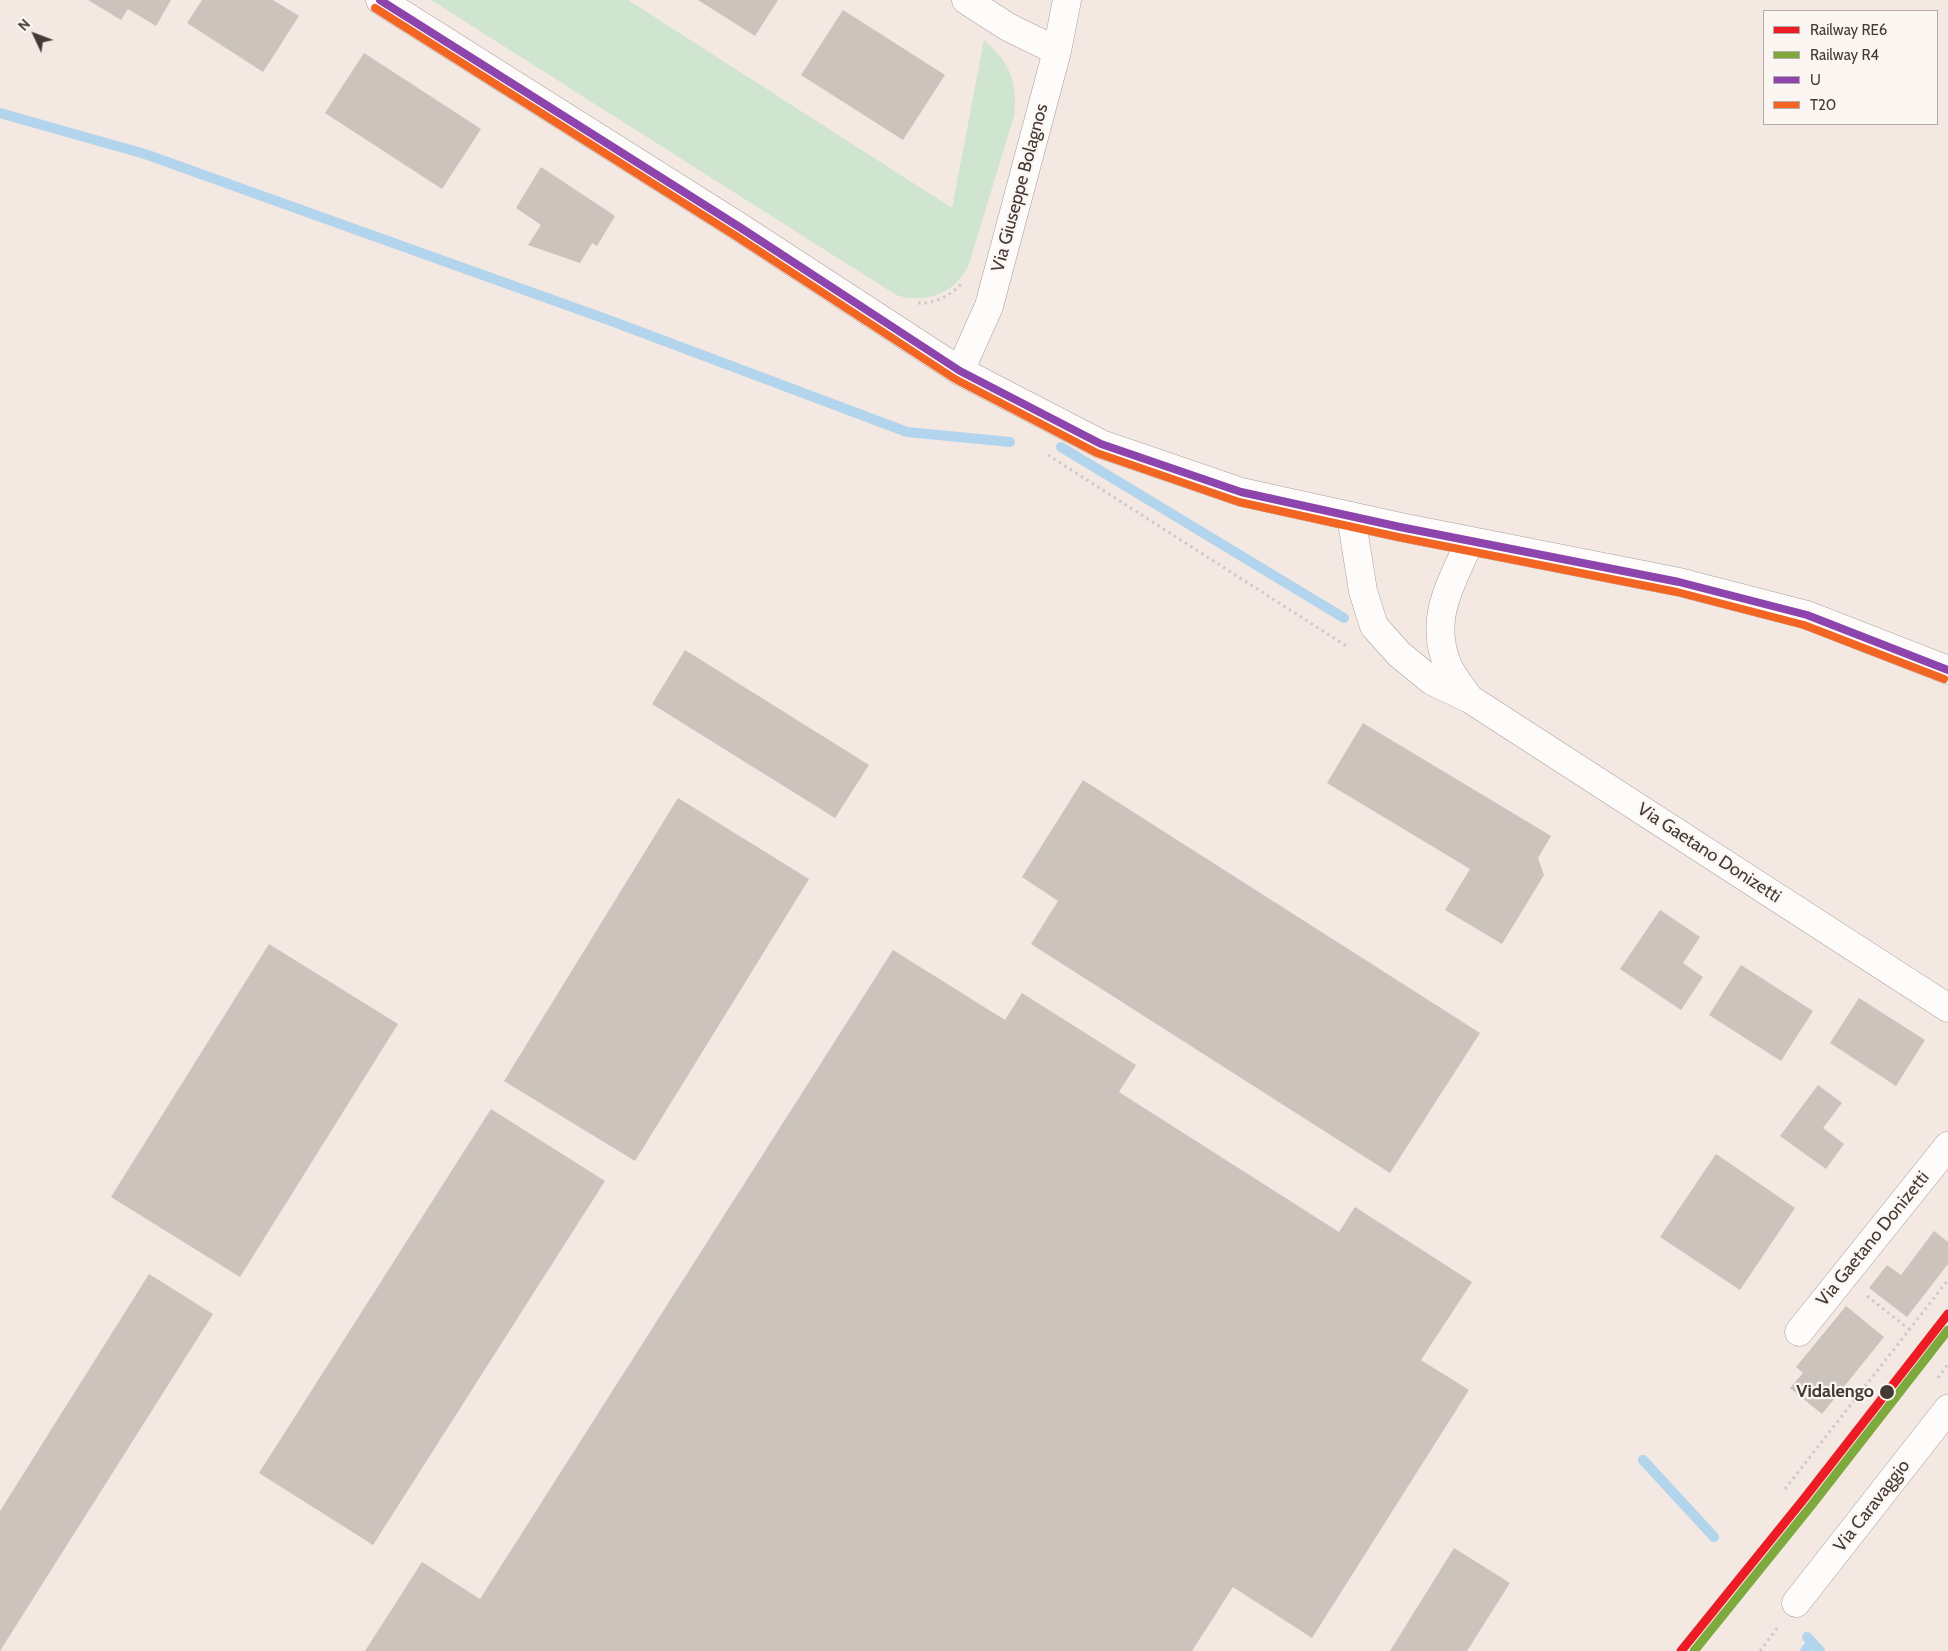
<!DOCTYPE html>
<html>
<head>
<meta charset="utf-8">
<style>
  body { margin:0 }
  #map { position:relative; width:1948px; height:1651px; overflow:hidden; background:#f3e8e2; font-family:Cabin,sans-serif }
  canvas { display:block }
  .legend { position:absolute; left:1763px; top:10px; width:175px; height:115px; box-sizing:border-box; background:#fcf6f3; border:1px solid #b2aba7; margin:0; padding:6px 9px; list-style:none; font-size:15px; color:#443a34 }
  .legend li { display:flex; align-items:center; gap:10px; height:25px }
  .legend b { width:25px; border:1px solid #b2aba7 }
  .north { position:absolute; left:10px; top:10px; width:50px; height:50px; -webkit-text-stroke:4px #fcf6f3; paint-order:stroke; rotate:313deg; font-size:14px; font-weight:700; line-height:20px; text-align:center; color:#443a34 }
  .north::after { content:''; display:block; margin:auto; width:18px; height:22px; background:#443a34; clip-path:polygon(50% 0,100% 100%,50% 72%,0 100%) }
</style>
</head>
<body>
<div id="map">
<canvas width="1948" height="1651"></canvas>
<ul class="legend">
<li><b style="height:6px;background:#ed1c24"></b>Railway RE6</li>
<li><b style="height:6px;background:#7eaa3d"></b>Railway R4</li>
<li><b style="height:6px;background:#8e44ad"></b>U</li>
<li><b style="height:6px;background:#f26522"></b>T20</li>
</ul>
<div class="north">N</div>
</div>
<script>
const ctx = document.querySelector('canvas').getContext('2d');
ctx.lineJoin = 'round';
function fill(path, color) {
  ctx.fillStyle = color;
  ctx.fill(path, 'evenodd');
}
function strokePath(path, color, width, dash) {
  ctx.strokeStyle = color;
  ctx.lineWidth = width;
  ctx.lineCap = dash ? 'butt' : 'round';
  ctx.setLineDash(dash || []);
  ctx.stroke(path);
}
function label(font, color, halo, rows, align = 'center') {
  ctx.font = font + ' Cabin,sans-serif';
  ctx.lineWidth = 4.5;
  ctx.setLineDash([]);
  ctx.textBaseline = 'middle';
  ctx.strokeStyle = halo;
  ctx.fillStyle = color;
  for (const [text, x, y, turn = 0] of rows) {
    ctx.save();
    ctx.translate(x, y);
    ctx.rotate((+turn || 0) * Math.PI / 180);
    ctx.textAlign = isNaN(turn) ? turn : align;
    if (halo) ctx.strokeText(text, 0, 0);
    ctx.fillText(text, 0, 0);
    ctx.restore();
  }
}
fill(new Path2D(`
  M431,0h197l324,208 32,-168c26,22 34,43 30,76l-46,151c-15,27 -42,37 -72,28z`), '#d0e5d0');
strokePath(new Path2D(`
  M0,113l145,41 469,168 293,110 103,10
  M1061,447l283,171
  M1643,1460l71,77
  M1807,1637l13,14
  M1805,1651l7,-9`), '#b2d4ed', 10);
fill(new Path2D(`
  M88,0h83l-15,26 -28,-17 -7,11z
  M202,0h71l26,16 -36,56 -76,-49z
  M698,0h80l-23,36z
  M843,10l102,65 -42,65 -102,-65z
  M364,53l117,76 -39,60 -117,-76z
  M541,167l74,49 -18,30 -5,-3 -12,20 -52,-18 13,-20 -25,-17z
  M685,650l184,115 -34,53 -183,-114z
  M1363,723l188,113 -13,22 6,17 -42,69 -57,-34 25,-41 -143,-86z
  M1083,780l397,253 -90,140 -359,-229 27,-43 -36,-24z
  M678,798l131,81 -174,282 -131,-80z
  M1660,910l40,27 -17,26 20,14 -22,33 -61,-41z
  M269,944l129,80 -158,253 -129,-80z
  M893,950l112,70 17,-27 114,72 -17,27 220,140 16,-25 117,75 -51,78 48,30 -157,248 -79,-51 -41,64h-827l57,-89 58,37z
  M1741,965l72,46 -32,50 -72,-46z
  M1859,998l66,42 -29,46 -66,-43z
  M1818,1085l24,18 -19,25 21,16 -18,25 -46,-33z
  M491,1109l114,72 -232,364 -114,-72z
  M1716,1154l79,54 -55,82 -80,-53z
  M1934,1231l14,11v22l-41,53 -38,-29 18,-23 14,10z
  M149,1274l64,40 -213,337v-140z
  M1846,1306l38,31 -62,77 -32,-26 13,-15 -7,-6z
  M1454,1548l56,35 -43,68h-77z`), '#cbc3bc');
const minor = new Path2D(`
  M966,0l42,27 49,24
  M960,371l29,-65 68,-255 10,-51
  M1351,516l12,75 11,35 25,28 33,27 38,18 478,309
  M1469,698c-7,-10 -16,-21 -21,-32 -20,-47 3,-82 22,-125
  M1799,1332l149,-186
  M1796,1603l152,-194`);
const major = new Path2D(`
  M380,0l361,228 219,143 141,73 140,48 159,35 279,55 128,33 141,55`);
strokePath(minor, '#aaa09b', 29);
strokePath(major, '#aaa09b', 29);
strokePath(new Path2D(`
  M918,303c16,1 32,-7 43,-19
  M1048,455l300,192
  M1867,1296l43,34
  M1938,1378l10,-14
  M1785,1489l163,-209
  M1760,1651l18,-24`), '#cfcac8', 3, [2.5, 4]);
strokePath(minor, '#fdfcfb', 28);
strokePath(major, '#fdfcfb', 28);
strokePath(new Path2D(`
  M380,0l361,228 219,143 141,73 140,48 159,35 279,55 128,33 141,55`), '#8e44ad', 8);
strokePath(new Path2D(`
  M375,8l361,228 219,143 142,74 142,49 159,35 279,55 127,33 140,54`), '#f26522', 8);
strokePath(new Path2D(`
  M1681,1651l122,-151 145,-186`), '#ed1c24', 9);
strokePath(new Path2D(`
  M1694,1651l117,-145 137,-176`), '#7eaa3d', 9);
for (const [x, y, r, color] of [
  [1887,1392,8,"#443a34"]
]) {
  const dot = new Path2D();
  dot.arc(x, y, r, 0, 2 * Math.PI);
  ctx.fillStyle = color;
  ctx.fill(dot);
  strokePath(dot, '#fcf6f3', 2);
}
label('18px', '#443a34', '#fcf6f3', [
  ["Via Giuseppe Bolagnos",1020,188,-75],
  ["Via Gaetano Donizetti",1709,853,33],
  ["Via Gaetano Donizetti",1873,1239,-51],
  ["Via Caravaggio",1872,1506,-52]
]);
label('bold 18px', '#443a34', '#fcf6f3', [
  ["Vidalengo",1874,1392]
], 'right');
</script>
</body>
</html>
